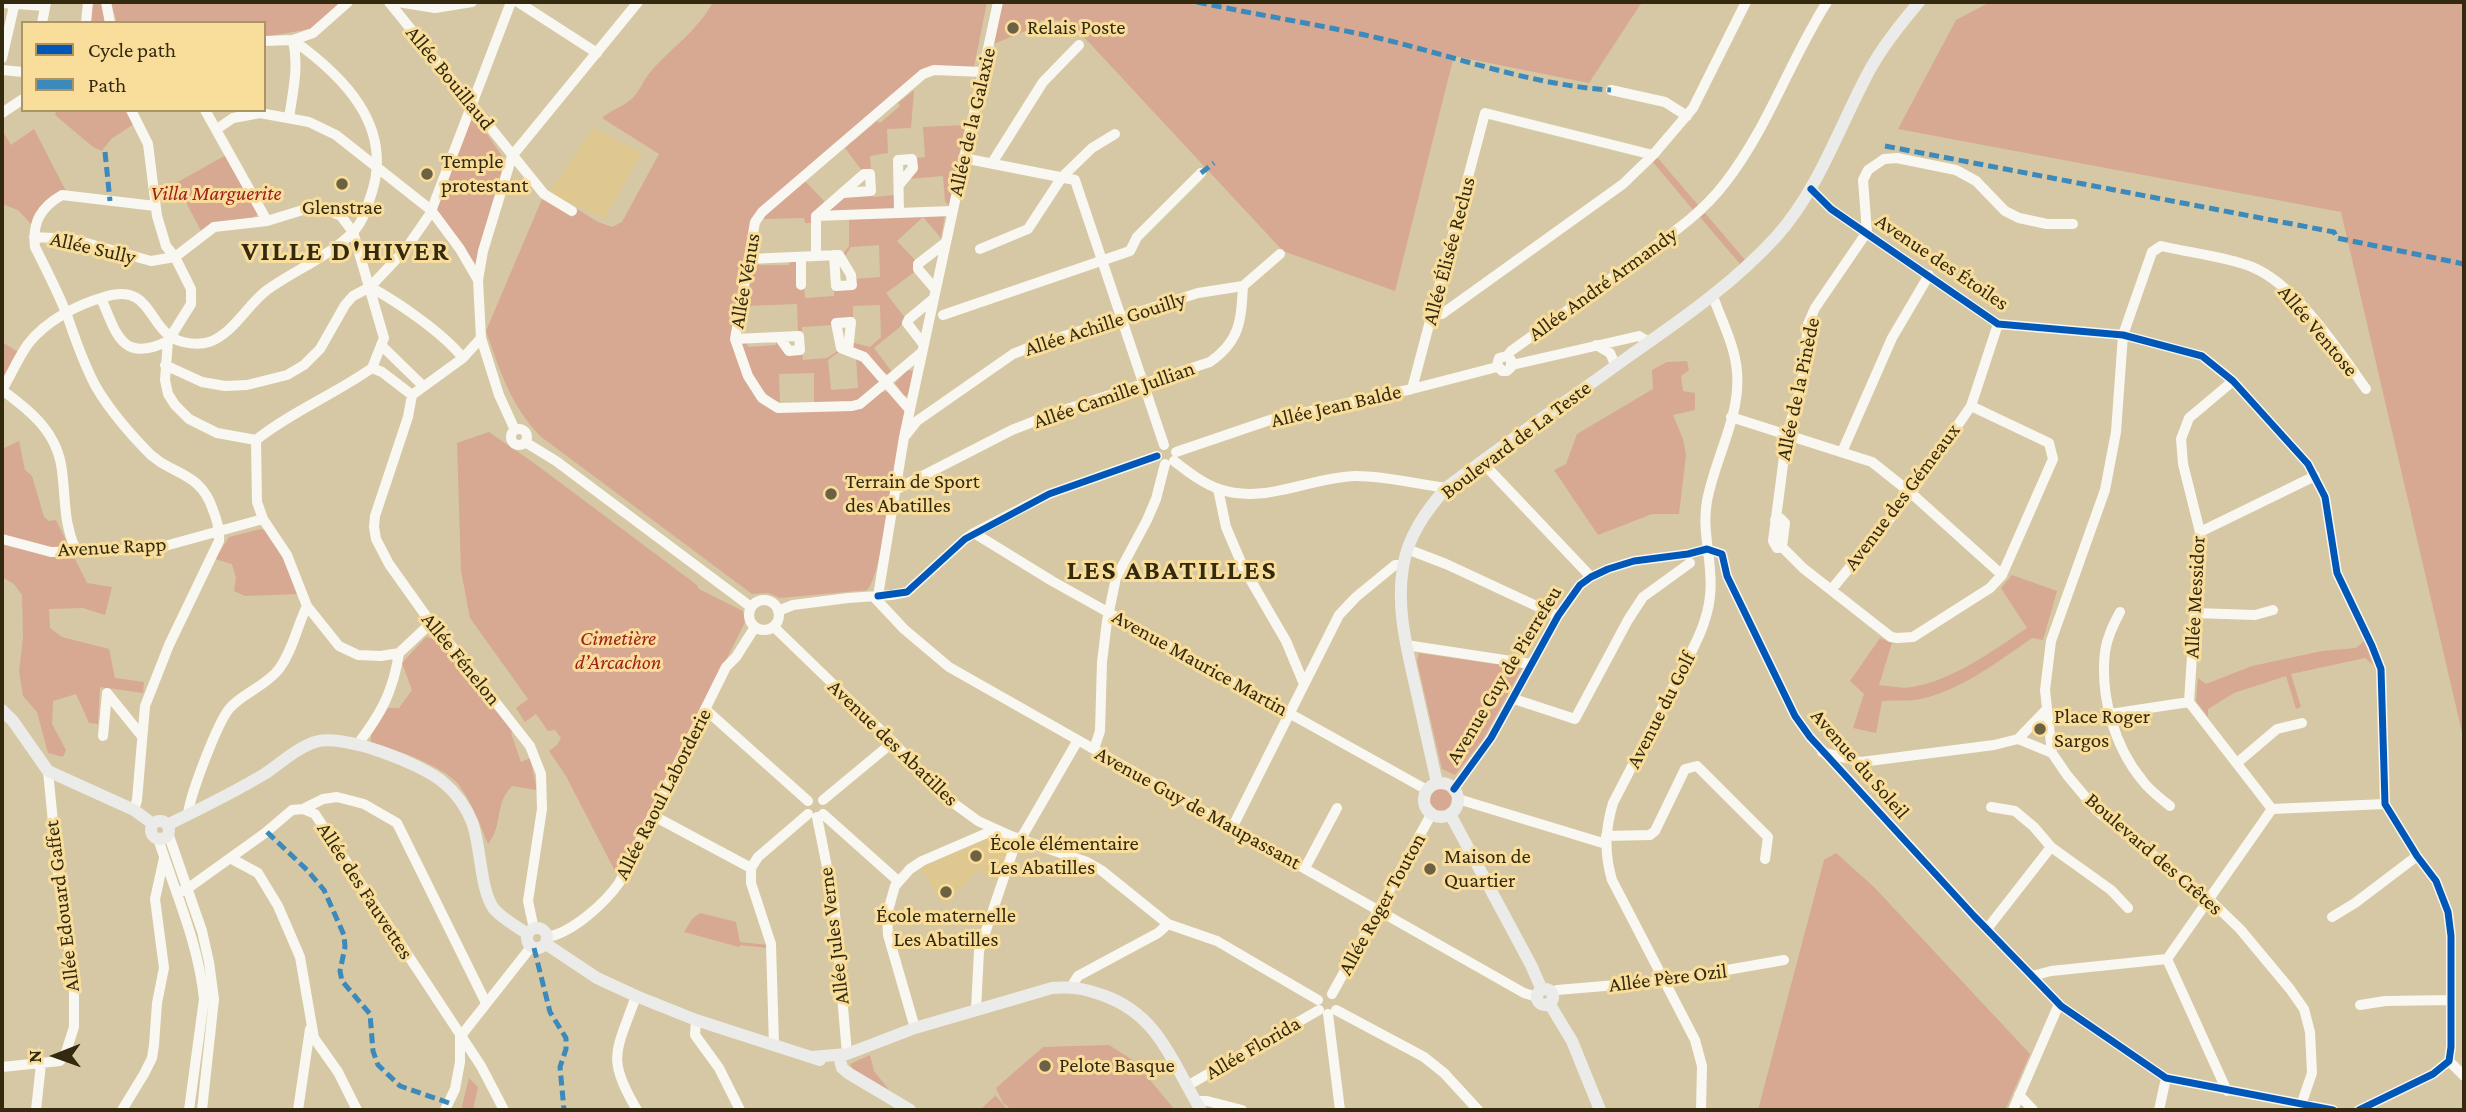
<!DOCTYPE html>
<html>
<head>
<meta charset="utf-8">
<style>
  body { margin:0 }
  #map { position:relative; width:2466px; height:1112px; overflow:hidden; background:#d6c8a4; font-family:"Crimson Pro",serif }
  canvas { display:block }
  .frame { position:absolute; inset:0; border:4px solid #33290e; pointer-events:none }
  .legend { position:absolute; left:21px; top:21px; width:245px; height:91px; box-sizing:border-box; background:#f9dd9b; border:2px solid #aa9563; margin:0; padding:9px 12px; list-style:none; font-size:21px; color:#33290e }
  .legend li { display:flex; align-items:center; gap:14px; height:35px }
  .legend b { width:35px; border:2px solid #aa9563 }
  .north { position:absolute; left:21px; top:1021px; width:70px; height:70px; -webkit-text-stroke:5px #f9dd9b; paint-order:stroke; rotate:269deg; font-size:19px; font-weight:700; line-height:28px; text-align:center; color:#33290e }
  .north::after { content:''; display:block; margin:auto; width:24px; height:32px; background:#33290e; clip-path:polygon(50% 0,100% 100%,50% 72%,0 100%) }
</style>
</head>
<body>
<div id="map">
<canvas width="2466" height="1112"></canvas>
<div class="frame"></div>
<ul class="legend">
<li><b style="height:9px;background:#0057b8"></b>Cycle path</li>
<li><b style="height:9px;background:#3c89bb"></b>Path</li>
</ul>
<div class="north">N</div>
</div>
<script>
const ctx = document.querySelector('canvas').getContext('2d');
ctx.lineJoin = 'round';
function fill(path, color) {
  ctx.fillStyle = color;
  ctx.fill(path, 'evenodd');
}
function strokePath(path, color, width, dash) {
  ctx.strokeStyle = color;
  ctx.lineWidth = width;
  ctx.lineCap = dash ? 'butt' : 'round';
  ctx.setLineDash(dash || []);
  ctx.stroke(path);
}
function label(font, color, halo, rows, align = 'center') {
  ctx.font = font + ' "Crimson Pro",serif';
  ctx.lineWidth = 6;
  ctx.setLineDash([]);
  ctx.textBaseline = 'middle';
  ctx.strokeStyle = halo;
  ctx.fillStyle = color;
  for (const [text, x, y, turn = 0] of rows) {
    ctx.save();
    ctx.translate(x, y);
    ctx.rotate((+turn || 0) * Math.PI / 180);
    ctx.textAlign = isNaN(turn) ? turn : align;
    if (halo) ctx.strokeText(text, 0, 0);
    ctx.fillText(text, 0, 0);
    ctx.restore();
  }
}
fill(new Path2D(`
  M593,128l49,25 -38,65 -55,-25z
  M991,837l16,4 3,4 -12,35 -21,-10 -33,36 -23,-38z`), '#dfc88f');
fill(new Path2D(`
  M91,2h11l3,21h-15z
  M111,2h232l-33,27 -46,8v-14h-147z
  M713,2h274l-13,65 -40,1 -177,144 -25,124c1,25 15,45 28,65l92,9 30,-18 7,-1 16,19c-5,28 -23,168 -38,180l-87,8 -12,-5 -16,1 -212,-158c-30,-32 -40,-65 -54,-105l56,-132 30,18 5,-8 21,13 14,5 10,-5 37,-68 -57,-36c9,-8 18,-10 27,-17 9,-6 13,-18 19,-26 21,-26 50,-44 65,-73z
  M1000,2h645l-5,3 -51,78 -135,-27 -59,235 -112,-40 -214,-230 -28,-1 -3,6 -47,19z
  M1990,2h474v739l-123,-529 -443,-83 58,-109z
  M914,90l-3,38 -24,1 1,24 -18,3 1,16h-8l-18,-24 32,-27 3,2 20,-17 -2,-3z
  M57,110h69l8,14 -23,15 -9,12 -9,-4 -38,-32z
  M473,114l32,46 -30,103 -39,-53z
  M965,125l-16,81 -4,-5 -2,-25 -34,3 7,-21 9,-1 -2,-30z
  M34,129l32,62 -34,34 -14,-15 -16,-6v-74l9,15z
  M226,155l32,59 -4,3 -53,14 -25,-48z
  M1656,156l42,49 -5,5 -41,-49z
  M805,181l20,21 -13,21h-7l-1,-5 -42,1z
  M872,193l1,4 22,-2 1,15 -71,2 19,-16z
  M1705,213l40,47 -5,4 -40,-47z
  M945,215l-4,23 -18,-21 -26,24 19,20v10l-30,22 19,25 -5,9 -26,21 18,24 -4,3 -35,-26 -2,-7 19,5 11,-10 -1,-32 -27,1v13l-20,6 -31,2v7h-4l-1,-30 -52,2 9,-45h5v4h30l1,-5 6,2 8,23 1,13 29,-2v-7l19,-10 27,-2 -1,-32 -28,2 -8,12 -2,-2 8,-11v-29z
  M747,341l1,6 28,-2v-4l26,11 1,8 24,-2 12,-8 1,1 -12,9 3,30 27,-2 -2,-31 4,1 20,24 -22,19 -44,2v-30l-35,1 1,29c-24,-12 -31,-35 -40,-58z
  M2,342l16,10 -16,29z
  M1687,361l2,9 -8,6 2,15 12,2v17l-22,5 10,24 3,16 -7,59h-27l-54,21 -44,-65 12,-6 11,-30 76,-45 -1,-19 15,-8z
  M907,370l6,1 -5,24 -4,1 -9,-13z
  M489,432l45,31 163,122 2,4 44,22 2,11 -127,255 -52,-101 -17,-25 8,-6 4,-7 -6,-8 -7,1 -12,-17 -11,8 -9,-14 12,-9 -58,-81 -9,-47 -4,-128z
  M19,441l6,29 7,6 12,41 5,4 7,-1 31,63 25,4 -7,28 -22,-7 -34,1 1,19 12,9 47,12 6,29 29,4 -1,11 -43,-6 -2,37 -9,-1 -13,-29 -23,7 -1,23 14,26 -3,7 -15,-4 -11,-41 -14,-16 -4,-25 4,-33 -1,-43 -8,-11 -12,-7v-128z
  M261,529l6,2 19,33 12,30 -53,2 -11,-5 2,-13 -4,-14 -17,-5 14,-22z
  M2012,575l45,16 -14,49 -11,-2c-33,23 -76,56 -117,62 -11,1 -22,0 -33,1l-6,32 -23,-5 11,-34 -14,-13 30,-43 12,5 -13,42c10,1 23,4 33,2 42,-7 80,-36 115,-59l-26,-40z
  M426,637l13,3 74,91 -2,2 10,29 9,-4 7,32 -25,-4c-18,18 -9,40 -24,58 -8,-20 -16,-41 -29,-59 -16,-20 -64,-35 -88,-43v-7l17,-27h11l13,-18 -10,-27z
  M2364,641l9,24 -8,-7 -74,16 10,33 -5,2 -10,-33 -52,17 -26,16v8l-12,-16 2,-23 8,6 46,-18 70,-15 34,-3z
  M1419,653l103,15 -40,73 -27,34 -13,-6 -25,-108z
  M1436,789l10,1 6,7 -2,9 -5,4h-9l-6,-7 1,-9z
  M1836,853l38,34 156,167 -25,56h-247l66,-250z
  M700,913l36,9 4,20 28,3v3l-28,-3 -1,2 -55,-15 8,-13z
  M1109,1045l25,16 41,49h-163l-9,-7 -7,-15 47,-41z
  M870,1055l4,16 15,19 -36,-21 -3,-5z
  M469,1078l9,9 -5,23h-12z
  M995,1095l13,15h-28l15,-14z`), '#d7a892');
strokePath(new Path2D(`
  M106,2l4,21
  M389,2l155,192 28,17
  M398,2l37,6 37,-6
  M518,2l79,51
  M2,3l43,3
  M42,23l4,-21
  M86,23l2,-21
  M264,41l29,-1 20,-7 35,-31
  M2,58l13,-56
  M2,70l21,2
  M1611,90l54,12 22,14
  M131,110l17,34 9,72 9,30 9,11 16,32v15l-23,37 -3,39 3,14 7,11 14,14 28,14 39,7
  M205,110l62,111
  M2,113l21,-14
  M289,118c4,-27 10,-51 4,-78
  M217,129l16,-11 27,-5 49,9 27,13 95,75 29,39 18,31
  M963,158l112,22 89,265
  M992,163l51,-81 36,-37
  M899,185l14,-17 -1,-9 -14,1 1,53
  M1811,189l20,20 167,115 125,11 79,21 31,25 75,83 17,33 12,76 35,73 9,23 4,135 32,52 19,25 12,31 3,24v111l-2,14 -16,13 -74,36
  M816,216l48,-42h6l1,17 -28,2
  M34,237l38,2 79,22 24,-4 39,-30 53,-6 39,-12 16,-1 19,8 12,16 31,106 -12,30
  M980,249l48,-20 34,-52 30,-29 23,-14
  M816,256l23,-1 12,20 1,10 -16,1 -2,-31
  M801,257v28
  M749,259l67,-3v-40l136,-5
  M370,287c28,15 73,46 93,71
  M935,289l-17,-20v-5l27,-21
  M101,298c15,35 21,66 67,43
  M1432,314h10l181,-130 30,-29 40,-47 53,-106
  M943,315l187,-64 7,-14 64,-64
  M735,339l64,-3 1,14 -11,1 -10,-14
  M381,345l41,40
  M924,345l-17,-22 2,-4 24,-20
  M1596,345l14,8 6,13
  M848,351l3,-29 -15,1 5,25 23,9 46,53
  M922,352l-62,52 -8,2 -74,2 -16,-10 -14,-22 -13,-37 20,-117 7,-10 161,-138 11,-4 49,2
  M1507,356l4,4v7l-4,4h-5l-5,-6 2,-7 8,-2 4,-5c45,-32 90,-64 134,-98 29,-21 58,-41 80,-70 43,-55 65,-123 102,-181
  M165,365l37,17 23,4 22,-1 40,-10 17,-10 16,-16 25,-44 8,-9 17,-9 35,-37 25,-36 81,-212
  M1512,365l127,-29 10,6
  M372,368l10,4 30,23
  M2233,381l-44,37 -8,21 2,25 17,68 -11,170 83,107
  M1412,389l73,-276 168,42
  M2,390c9,-15 16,-32 26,-46 18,-23 48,-39 76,-47 51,-16 42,36 79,45 9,2 17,3 26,0 24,-8 38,-37 58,-52 28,-20 59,-32 84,-56 12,-11 16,-27 21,-42 21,-67 -29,-116 -79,-152
  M2,390c29,21 56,43 60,81 4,30 1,50 14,80
  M412,395l-4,22 -33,99 -1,11 2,12 13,25 42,59 8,7 91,116 11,28 1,35 -14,92 6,28
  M412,395l51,-37 18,-20
  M1971,406l78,37 4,16 -51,116 -12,13 -77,49 -16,1 -6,-1 -88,-69 -21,-21 -5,1 -4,-7 14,-107 15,-50 6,-60 7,-16 52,-76 -4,-52 5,-10 16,-11 13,-1 59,12 20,11 29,30 14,7 28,6h26
  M1731,417l141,45 39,31 91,82
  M511 437a8 8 0 1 1 16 0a8 8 0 1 1-16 0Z
  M515,430l-16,-35 -18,-57 -3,-58 5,-29 29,-95 126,-154
  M906,435l11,-14 96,-67 20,-8 165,-53 45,-7
  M256,440l1,62 6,17 24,36 20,51 32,40 19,9 23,1 18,-3 32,-30
  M256,440c35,-28 79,-46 116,-72
  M525,442l31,19 195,146
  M1176,452l94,-32 142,-31 85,-22
  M1842,452l50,-114 37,-63
  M1174,461c13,10 28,22 45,28 46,16 90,-12 137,-13 29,0 61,8 90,12
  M1482,462l109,115
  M897,489l115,-59 46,-18 152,-50c30,-21 31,-41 33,-76l37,-32
  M1218,489l8,38 17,40 43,74 18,43
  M1775,520l5,-2 5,5 -3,24
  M2200,532l115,-56
  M974,533l78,48 375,209
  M2,539l49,13 103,-3 109,-30
  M1407,549l39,15 112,52
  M1831,590l80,-97 60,-87 27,-82
  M878,596l26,-159 94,-435
  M874,597l30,32 45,38 575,326 13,4
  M749 615a15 15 0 1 1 30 0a15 15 0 1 1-30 0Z
  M778,611l15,-6 55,-7 44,-3 15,-3 58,-53 9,-6 75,-39 108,-38
  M2120,612c-7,13 -13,25 -15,40 -5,43 9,94 37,128 7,10 18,18 28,26
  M2195,613l60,2 18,-5
  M774,627l119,115 48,52 37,27 33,15 76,26 14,8 67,54 49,17 101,59
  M1406,645l125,19
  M1514,699l61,20 53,-99 15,-23 47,-34
  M705,709l103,92
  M2110,714l79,-12
  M103,736l4,-43 34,42
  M2018,739l28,-29
  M357,745c24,-31 36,-53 42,-92
  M1094,749l6,-18 2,-69 5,-41 9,-43 31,-58 9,-21 9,-35
  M1822,752l39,10 133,-17 24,-6 34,14
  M2237,763l40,-34 25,-6
  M1454,789l37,-51 67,-122 22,-31 11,-8 17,-8 26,-8 54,-7 19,-5 15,5 5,22 68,140 15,21 164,179 87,90 105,72 167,32
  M1458,799l148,45
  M823,800l70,-58
  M1991,807l24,4 19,16 17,20 60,43 17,18
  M303,809l20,-10 14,-2 27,7 33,19 89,180
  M134,810l3,-10 8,-94 24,-61 50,-104c1,-11 -2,-21 -6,-31 -13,-41 -45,-34 -69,-62 -19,-20 -36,-40 -49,-63 -12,-23 -20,-46 -28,-70 -9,-23 -21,-46 -32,-68 -3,-25 6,-40 27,-52l93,11
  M188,814c2,-19 29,-90 41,-105 13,-16 36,-22 50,-40 14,-19 18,-43 28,-63
  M823,814l75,67
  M652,815l99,53
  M817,817l17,85 13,152
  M1232,828l107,-213 17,-18 39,-32h8
  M168,833l34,98 7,31 5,37 -12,111
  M1606,836l44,-1 5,-4 30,-62 12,-3 71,71 -3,22
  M158,838c17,55 40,103 46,161l-15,111
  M230,858l28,15 20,33 22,51 14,81 24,34 19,38
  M1305,868l32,-60
  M177,893l10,-4 78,-56 27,-23 11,-1 12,5 166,252 23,44
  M2332,917l23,-14 62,-47
  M1987,929l64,-82
  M547,937c25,-4 58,-34 72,-54l107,-216 10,-10 19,-30
  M2167,959l60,132
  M2032,976l19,-5 116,-12 105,-150 113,-5
  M1071,987l7,-11 80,-43 10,-9
  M1551,993l6,-3 107,-9 120,-21
  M1332,994l100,-181
  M636,996c-19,55 -31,61 1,114
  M2360,1005l25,-4 66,-1
  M976,1010l3,-59 37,-109 7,-7 55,-95
  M1336,1010l88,47 20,16 34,37
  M1328,1014l12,96
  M696,1020l-1,15 24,33 21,42
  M915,1028l-27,-93 -1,-21 8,-28 15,-17 12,-8 72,-31
  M774,1045l-3,-101 -20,-61v-15l7,-11 50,-43
  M2449,1061l15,15
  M2,1067l58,-6 6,-9 8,-25v-47l-15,-96 -11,-113
  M1187,1086l132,-76
  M2019,1095l14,15
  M1196,1101h11l35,9
  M2300,1108l12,-35 -2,-41 -6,-23 -14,-20 -50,-60 -28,-27 -115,-91 -30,-36 -15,-22 -7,-63 6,-49 54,-151 11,-58 7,-97 29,-83 9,-6c29,7 63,10 91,21 43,17 87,84 114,122
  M36,1110l5,-46
  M122,1110l22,-36 8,-16 2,-13 3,-42 7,-35 -9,-69 9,-41
  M298,1110l12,-81
  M445,1110l10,-21 5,-27v-25l71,-90
  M1701,1110l1,-44 -7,-26 -83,-160c-8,-27 -7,-50 1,-77 20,-39 41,-79 61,-118 14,-28 33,-57 36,-89 4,-32 -9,-63 -3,-95 8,-43 34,-86 30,-129 -2,-27 -16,-52 -24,-76
  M2013,1110l46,-106
  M2159,1110l7,-32`), '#f9f7f1', 10);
strokePath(new Path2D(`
  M2,710l11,11 35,50 86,39 19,14
  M1437,783c-7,-31 -14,-63 -21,-94 -9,-40 -20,-81 -13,-122 5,-31 23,-56 43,-79 61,-46 124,-89 186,-134 50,-35 102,-71 144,-117 42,-47 62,-107 91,-162 14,-27 33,-50 52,-73
  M1424 800a17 17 0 1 1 34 0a17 17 0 1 1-34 0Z
  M1450,814l81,151 11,25
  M151 830a9 9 0 1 1 18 0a9 9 0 1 1-18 0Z
  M167,825c33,-16 68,-33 99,-52 16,-11 31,-25 49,-31 28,-9 108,22 129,41 12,10 22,24 28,39 9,23 8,69 22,87 9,10 23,18 34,25
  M527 938a10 10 0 1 1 20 0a10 10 0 1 1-20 0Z
  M546,944l51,34 39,18 60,24 124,40
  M1537 997a8 8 0 1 1 16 0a8 8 0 1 1-16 0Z
  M1549,1003l23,38 28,69
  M839,1056l3,12 6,5 62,37
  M812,1057l35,-3 68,-26 137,-40c20,-2 34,1 53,8 55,20 68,69 96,114`), '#ebebe9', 12);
strokePath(new Path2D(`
  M1197,2c56,12 112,21 168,33 82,18 162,50 246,55
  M1885,146l449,86 3,6 127,26
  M105,152l5,49
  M1201,173l13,-10
  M267,832l40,38 17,20 20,45 1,12 -5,24 2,10 28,33 3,37 5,14 22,21 49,17
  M534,948l16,64 16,26v11l-6,18 4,43`), '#3c89bb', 5, [10, 5]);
strokePath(new Path2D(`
  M1811,189l20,20 167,115 125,11 79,21 31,25 75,83 17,33 12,76 35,73 9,23 4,135 32,52 19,25 12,31 3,24v111l-2,14 -16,13 -74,36
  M878,596l29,-4 58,-53 84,-45 108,-38
  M1454,789l37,-51 67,-122 22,-31 11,-8 17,-8 26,-8 54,-7 19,-5 15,5 5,22 68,140 15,21 164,179 87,90 105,72 167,32`), '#0057b8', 7);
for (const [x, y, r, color] of [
  [1013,28,7,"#6c6142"],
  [427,174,7,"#6c6142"],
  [342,184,7,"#6c6142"],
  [831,494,7,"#6c6142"],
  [2040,729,7,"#6c6142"],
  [976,856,7,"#6c6142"],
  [1430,869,7,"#6c6142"],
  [946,892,7,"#6c6142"],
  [1045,1066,7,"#6c6142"]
]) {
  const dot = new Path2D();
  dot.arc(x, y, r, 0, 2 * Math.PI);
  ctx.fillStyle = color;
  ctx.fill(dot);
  strokePath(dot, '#f9dd9b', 2.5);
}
label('21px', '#33290e', '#f9dd9b', [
  ["Relais Poste",1027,28],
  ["Temple",441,162],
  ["protestant",441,186],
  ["Glenstrae",342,208,"center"],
  ["Terrain de Sport",845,482],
  ["des Abatilles",845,506],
  ["Place Roger",2054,717],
  ["Sargos",2054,741],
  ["École élémentaire",990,844],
  ["Les Abatilles",990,868],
  ["Maison de",1444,857],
  ["Quartier",1444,881],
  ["École maternelle",946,916,"center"],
  ["Les Abatilles",946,940,"center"],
  ["Pelote Basque",1059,1066]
], 'left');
label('21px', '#33290e', '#f9dd9b', [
  ["Allée Bouillaud",450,78,51],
  ["Allée de la Galaxie",972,122,-77],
  ["Allée Sully",93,248,13],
  ["Allée Élisée Reclus",1449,251,-75],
  ["Avenue des Étoiles",1942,262,34],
  ["Allée Vénus",745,281,-80],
  ["Allée André Armandy",1603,284,-36],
  ["Allée Achille Gouilly",1105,324,-18],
  ["Allée Ventose",2318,331,50],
  ["Allée de la Pinède",1798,389,-78],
  ["Allée Camille Jullian",1114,395,-19],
  ["Allée Jean Balde",1336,406,-13],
  ["Boulevard de La Teste",1516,440,-37],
  ["Avenue des Gémeaux",1902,497,-53],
  ["Avenue Rapp",112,547,-3],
  ["Allée Messidor",2195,597,-87],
  ["Allée Fénelon",461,659,51],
  ["Avenue Maurice Martin",1200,663,29],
  ["Avenue Guy de Pierrefeu",1504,675,-59],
  ["Avenue du Golf",1661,710,-63],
  ["Avenue des Abatilles",893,743,44],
  ["Avenue du Soleil",1860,764,49],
  ["Allée Raoul Laborderie",663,794,-63],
  ["Avenue Guy de Maupassant",1198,808,29],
  ["Boulevard des Crêtes",2154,854,41],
  ["Allée des Fauvettes",365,891,57],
  ["Allée Roger Touton",1382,904,-61],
  ["Allée Edouard Gaffet",62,906,-97],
  ["Allée Jules Verne",834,936,-97],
  ["Allée Père Ozil",1668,978,-7],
  ["Allée Florida",1253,1048,-30]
]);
label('italic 21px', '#9d1e1b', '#f9dd9b', [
  ["Villa Marguerite",216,194],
  ["Cimetière",618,639],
  ["d’Arcachon",618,663]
]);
ctx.letterSpacing = '2px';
label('bold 28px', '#33290e', '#f9dd9b', [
  ["VILLE D'HIVER",346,251],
  ["LES ABATILLES",1172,570]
]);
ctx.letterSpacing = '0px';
</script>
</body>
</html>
